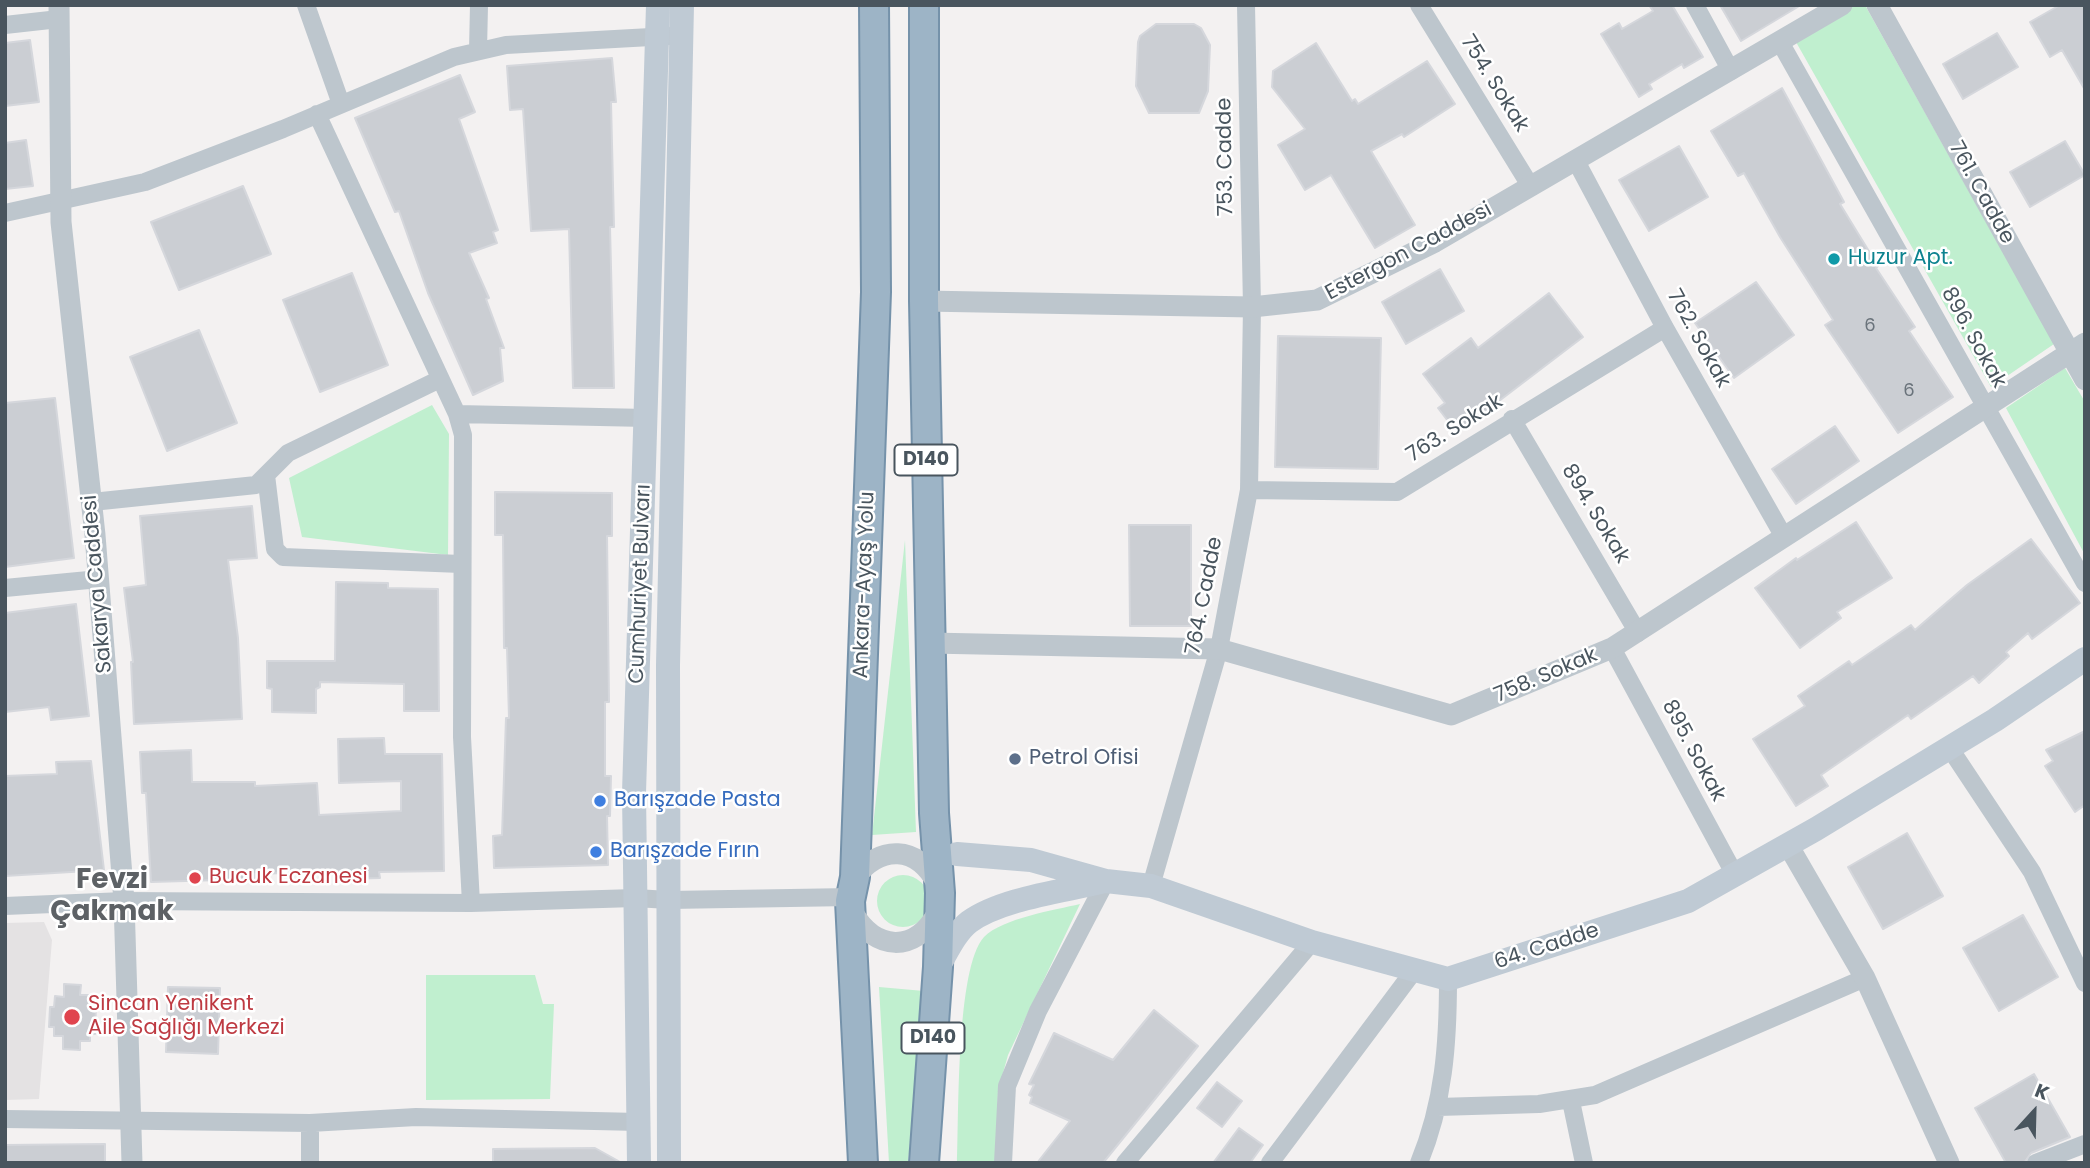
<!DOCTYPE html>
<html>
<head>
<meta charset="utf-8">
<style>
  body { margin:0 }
  #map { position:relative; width:2090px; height:1168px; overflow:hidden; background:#f3f1f1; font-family:Poppins,sans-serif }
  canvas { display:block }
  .frame { position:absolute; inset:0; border:7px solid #49555e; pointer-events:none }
  .north { position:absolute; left:1999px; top:1077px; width:70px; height:70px; -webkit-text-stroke:5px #fff; paint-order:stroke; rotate:22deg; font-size:19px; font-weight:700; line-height:28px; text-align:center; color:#49555e }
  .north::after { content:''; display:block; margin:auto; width:24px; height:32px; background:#49555e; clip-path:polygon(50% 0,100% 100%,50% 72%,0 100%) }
</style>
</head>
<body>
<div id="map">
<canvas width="2090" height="1168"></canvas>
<div class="frame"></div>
<div class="north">K</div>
</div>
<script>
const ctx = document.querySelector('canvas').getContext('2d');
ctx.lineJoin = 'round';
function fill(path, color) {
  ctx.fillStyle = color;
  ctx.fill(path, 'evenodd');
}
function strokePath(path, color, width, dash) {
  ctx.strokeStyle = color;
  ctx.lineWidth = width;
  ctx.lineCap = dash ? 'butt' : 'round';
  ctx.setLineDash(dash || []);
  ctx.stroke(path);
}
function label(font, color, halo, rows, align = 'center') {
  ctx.font = font + ' Poppins,sans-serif';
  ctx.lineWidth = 5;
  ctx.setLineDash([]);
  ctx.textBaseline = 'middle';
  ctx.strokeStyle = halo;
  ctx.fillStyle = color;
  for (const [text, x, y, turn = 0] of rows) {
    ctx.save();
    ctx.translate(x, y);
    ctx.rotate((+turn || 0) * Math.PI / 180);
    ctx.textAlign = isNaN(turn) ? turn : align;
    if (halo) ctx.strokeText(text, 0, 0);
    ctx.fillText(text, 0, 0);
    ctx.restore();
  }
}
fill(new Path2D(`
  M44,922l8,18 -13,159 -34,1v-177z`), '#e4e2e3');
fill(new Path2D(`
  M1856,5h9l189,339 -63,43 -195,-345z
  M2065,368l20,34v153l-79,-147z
  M432,405l17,29 -1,121 -146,-18 -13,-59z
  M905,540l11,292 -44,3z
  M877 901a26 26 0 1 1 52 0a26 26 0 1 1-52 0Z
  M1080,904l-72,151 -10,36 -2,72h-39c2,-47 -1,-196 27,-226 19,-19 71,-27 96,-33z
  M426,975h109l8,29h11l-4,95 -124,1z
  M879,987l45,4 -16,172h-19z`), '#c0efcf');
const building = new Path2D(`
  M1649,5h23l31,52 -19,11 -2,-4 -33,20 3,5 -13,8 -38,-63 18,-11 3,6 31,-18z
  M1720,5h81l-60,36z
  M2060,5h25v85l-23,-40 -12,7 -20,-35z
  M1156,24h38l7,4 9,17 -2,46 -9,22h-50l-13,-27 2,-44 2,-6z
  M1997,33l21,34 -55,32 -20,-35z
  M30,40l9,62 -34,4v-63z
  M1316,43l36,58 3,-2 3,5 69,-43 28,43 -51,33 -2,-3 -31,17 44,74 -40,23 -44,-73 -26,15 -27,-45 27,-16 -33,-42 1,-16z
  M612,58l4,44h-5l3,125h-4l4,161h-41l-4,-159 -38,2 -8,-122 -13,1 -3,-44z
  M460,75l15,37 -16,7 39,111 -5,2 4,11 -28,10 20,45 -3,1 18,49h-4l3,33 -30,14 -45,-102 -29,-82 -4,1 -40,-94z
  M1782,88l62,114 -4,2 38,62 -2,2 39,59 -6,4 44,66 -55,36 -73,-108 8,-5 -53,-83 -36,-64 -6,3 -27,-45z
  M26,140l7,46 -28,3v-46z
  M2065,141l20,34 -55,32 -20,-35z
  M1679,146l29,51 -59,34 -30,-51z
  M243,186l28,68 -92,36 -28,-68z
  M1440,269l24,42 -58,33 -24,-42z
  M352,273l36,92 -68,27 -37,-92z
  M1756,282l38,53 -60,43 -39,-55z
  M1549,293l34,44 -126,96 -19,-25 7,-5 -22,-29 48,-36 7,10z
  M199,330l38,93 -70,28 -37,-94z
  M1278,336l103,2 -3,131 -103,-2z
  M55,398l19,160 -69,9v-164z
  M1835,426l24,35 -63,43 -24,-35z
  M495,492l117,1v43h-5l2,166h-4v74h6l-1,40h-3l1,49 -114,3 -1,-32 9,-1 4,-117h3l-2,-70h-3l-1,-113h-8z
  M252,506l5,52 -29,2 10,78 4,81 -108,5 -3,-62h2l-9,-74 22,-3 -6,-69z
  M1856,522l36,56 -55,34 4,6 -41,30 -45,-60 41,-30 1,2z
  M1129,525h62v101h-61z
  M2031,539l49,64 -48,36 -4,-6 -22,19 3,4 -30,27 -6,-7 -62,43 -3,-4 -87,60 7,11 -32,20 -43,-67 52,-33 -7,-10 51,-35 3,4 59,-40 4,5 52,-45z
  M336,582l52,1v5l50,1 1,122h-35v-27l-84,-2v5l-4,2v24l-44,-1v-23l-5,-1v-27h68z
  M76,604l13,112 -38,4 -2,-13 -44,5v-99z
  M2085,731v74l-10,7 -30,-46 8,-5 -7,-11z
  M384,738l1,16h57l2,117 -65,1 1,6 -37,1 -1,-8 -87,3v5l-104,3 -5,-89h-4l-2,-41 51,-2 1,32h63v4l62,-3 2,32 82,-4v-30l-62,2 -1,-44z
  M91,761l13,109 -99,6v-100l52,-2 -1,-12z
  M1907,833l36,63 -60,33 -35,-62z
  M2023,915l35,62 -59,34 -36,-63z
  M64,984l17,1 -1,10h12l-1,9h5l-1,30 -5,-1v8h-10v9l-17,-1v-13h-9v-9h-5l1,-20h4l1,-11 9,1z
  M168,987l52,1 -2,66 -52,-2z
  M1154,1010l44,36 -95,117h-66l33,-42 -40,-18 2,-6 -3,-2 5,-10 -5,-1 25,-51 59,27z
  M2034,1074l36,63 -39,16 -7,10h-18l-31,-55z
  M1217,1082l25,19 -20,26 -25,-19z
  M1239,1128l24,17 -13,18h-37z
  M105,1144v19h-100v-18z
  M595,1148l27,15h-129v-14z`);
fill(building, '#cbced3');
strokePath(building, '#d5d7dc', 2);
const trunk = new Path2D(`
  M863,1163l-13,-262 5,-24 21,-585 -2,-287
  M924,1163l14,-196 2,-74 -6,-80 -10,-512v-296`);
strokePath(trunk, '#7592aa', 32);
strokePath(new Path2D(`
  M306,5l35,99
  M1419,5l112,182
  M1695,5l36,66
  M5,25l54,-6
  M1780,42l305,541
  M478,51l1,-46
  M317,114l140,300 6,21 -1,302 9,166
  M1576,161l89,167 119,209
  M5,213l140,-31 138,-53 171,-72 52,-12 163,-9
  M457,414l190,4
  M1512,419l126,214
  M266,475l9,74 8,8 178,7
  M1249,490l148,2 268,-164
  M92,502l164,-17 32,-32 152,-74
  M5,588l94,-9
  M1612,648l123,227
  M1949,747l83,125 53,111
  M1151,886l68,-237 30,-159 3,-183 -6,-302
  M5,906l119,-5 347,2 164,-5 34,2 182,-3
  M1571,1101l13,62
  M1438,1107l101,-3 56,-9 270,-117
  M5,1119l305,4 106,-6 223,5
  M310,1123v40
  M1003,1163l4,-77 31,-75 68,-130
  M1125,1163l187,-221
  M1270,1163l143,-191
  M1419,1163c25,-61 29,-119 29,-184
  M2036,1163l49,-19`), '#bdc6cd', 18);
strokePath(new Path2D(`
  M59,5l2,217 34,313 29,366 8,262
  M1877,5l208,375
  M924,301l328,6 65,-7 118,-58 407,-237
  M930,643l289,6 232,66 161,-67 473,-305
  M1788,845l77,133 84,185
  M855,877c26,-32 61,-32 82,6
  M853,913c23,38 61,40 84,1`), '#bdc6cd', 21);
strokePath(new Path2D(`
  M957,854l74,6 75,21 45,5 161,56 136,37 240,-78 128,-72 179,-109 90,-61
  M938,967c9,-15 17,-34 31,-45 33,-24 97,-31 136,-41
  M639,1163l-5,-370 24,-788
  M669,1163l-1,-498 14,-660`), '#bfcad4', 24);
strokePath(trunk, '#9db4c6', 28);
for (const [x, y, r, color] of [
  [1834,259,7,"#0f9aa8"],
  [1015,759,7,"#5c6f8a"],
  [600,801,7,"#3f7fe0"],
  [596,852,7,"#3f7fe0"],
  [195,878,7,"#e0444e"],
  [72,1017,9,"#e0444e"]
]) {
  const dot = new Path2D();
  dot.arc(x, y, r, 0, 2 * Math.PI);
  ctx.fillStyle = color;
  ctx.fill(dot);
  strokePath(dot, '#fff', 2.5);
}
label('18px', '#6a737b', null, [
  ["6",1870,326],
  ["6",1909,391]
]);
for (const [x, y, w] of [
  [926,460,63],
  [933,1038,63]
]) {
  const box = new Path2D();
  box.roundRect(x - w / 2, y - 15.5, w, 31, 5);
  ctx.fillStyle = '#fff';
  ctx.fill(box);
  strokePath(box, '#49555e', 2);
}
label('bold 19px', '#49555e', null, [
  ["D140",926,460],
  ["D140",933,1038]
]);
label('21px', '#49555e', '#fff', [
  ["754. Sokak",1494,84,58],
  ["753. Cadde",1226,157,-91],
  ["761. Cadde",1981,193,61],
  ["Estergon Caddesi",1409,252,-28],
  ["896. Sokak",1973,338,61],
  ["762. Sokak",1698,339,61],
  ["763. Sokak",1455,429,-32],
  ["894. Sokak",1595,514,59],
  ["Sakarya Caddesi",98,584,-95],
  ["Cumhuriyet Bulvarı",641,584,-88],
  ["Ankara-Ayaş Yolu",865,585,-88],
  ["764. Cadde",1205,596,-79],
  ["758. Sokak",1546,676,-23],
  ["895. Sokak",1693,751,62],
  ["64. Cadde",1547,947,-18]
]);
label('21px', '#0d838f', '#fff', [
  ["Huzur Apt.",1848,259]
], 'left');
label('21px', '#4e5e75', '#fff', [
  ["Petrol Ofisi",1029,759]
], 'left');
label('21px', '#366cbe', '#fff', [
  ["Barışzade Pasta",614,801],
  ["Barışzade Fırın",610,852]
], 'left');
label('21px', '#be3a42', '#fff', [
  ["Bucuk Eczanesi",209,878],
  ["Sincan Yenikent",88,1005],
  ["Aile Sağlığı Merkezi",88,1029]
], 'left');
label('bold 28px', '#5d6165', '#fff', [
  ["Fevzi",112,881],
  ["Çakmak",112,913]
]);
</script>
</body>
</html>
